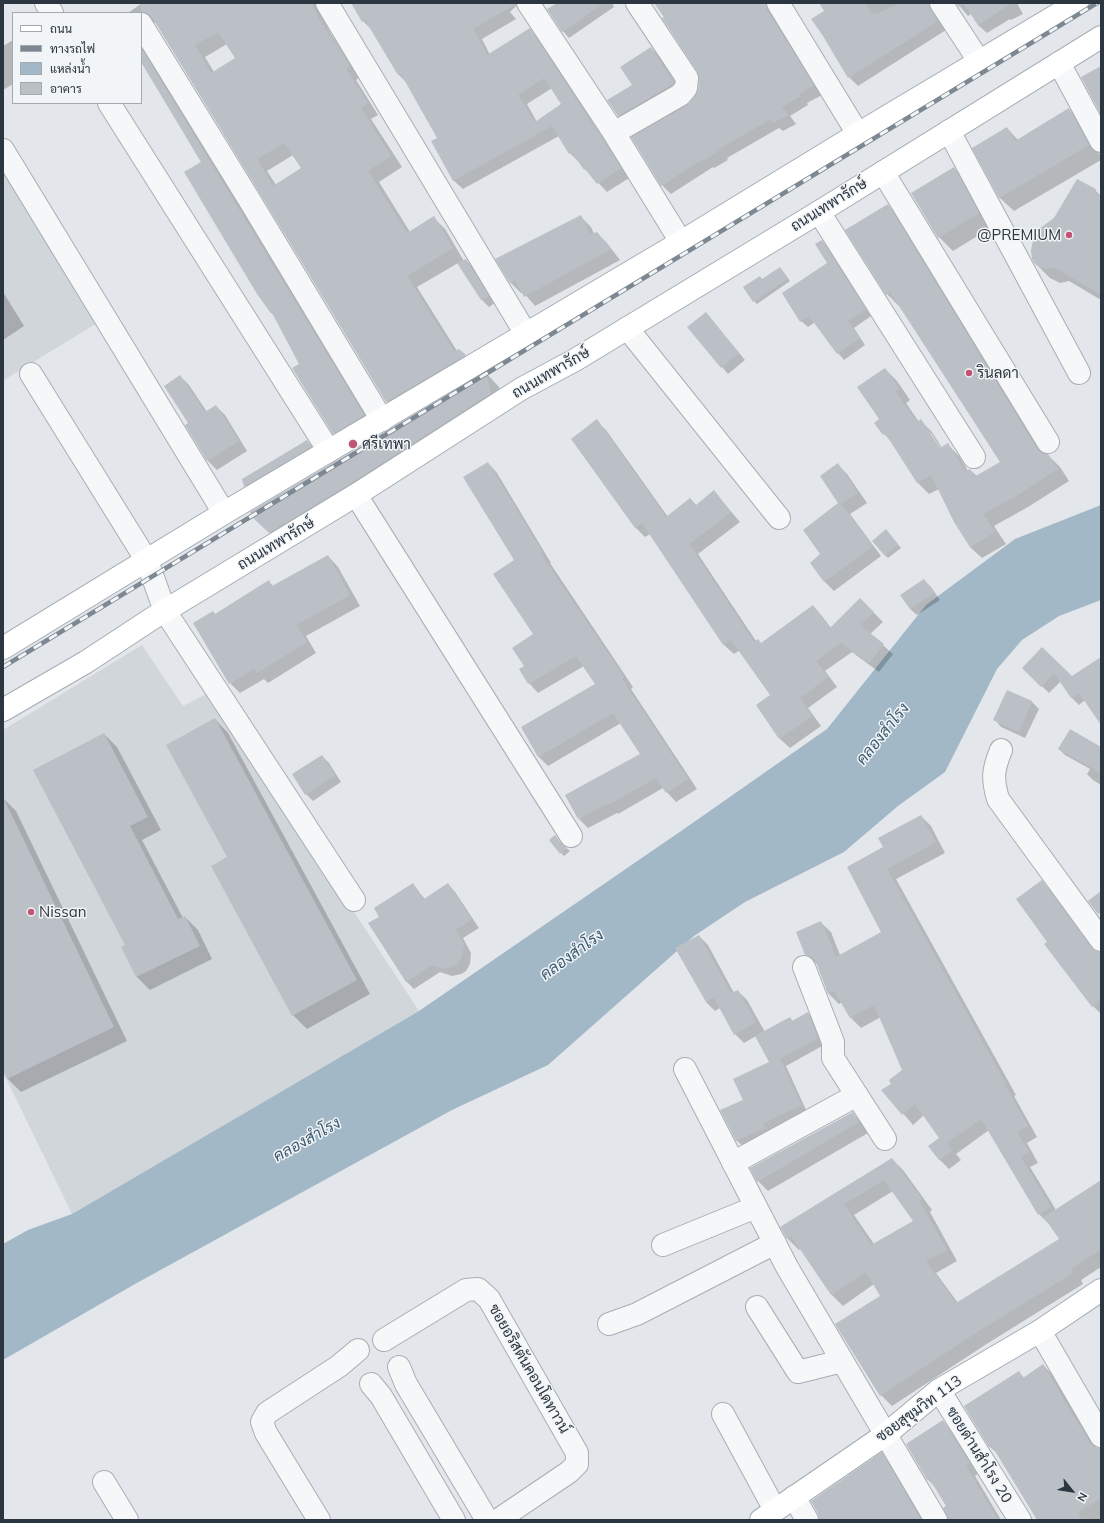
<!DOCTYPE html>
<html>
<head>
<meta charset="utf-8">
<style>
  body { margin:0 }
  #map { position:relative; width:1104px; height:1523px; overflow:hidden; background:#e3e6ea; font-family:Mulish,Sarabun,sans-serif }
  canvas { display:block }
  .frame { position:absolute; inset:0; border:4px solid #2c3640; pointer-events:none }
  .legend { position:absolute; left:12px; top:12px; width:130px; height:92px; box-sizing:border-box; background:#f2f5f7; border:1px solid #a3a9ae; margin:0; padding:5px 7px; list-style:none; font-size:12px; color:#2c3640 }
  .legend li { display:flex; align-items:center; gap:8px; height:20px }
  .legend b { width:20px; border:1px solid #a3a9ae }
  .north { position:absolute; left:1052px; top:1471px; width:40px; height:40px; -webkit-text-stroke:3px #f2f5f7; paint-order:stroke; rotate:120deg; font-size:11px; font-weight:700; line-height:16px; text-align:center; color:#2c3640 }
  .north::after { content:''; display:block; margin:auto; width:14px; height:18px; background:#2c3640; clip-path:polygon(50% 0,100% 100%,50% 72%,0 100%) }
</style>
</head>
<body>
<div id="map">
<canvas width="1104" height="1523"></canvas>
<div class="frame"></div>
<ul class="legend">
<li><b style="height:5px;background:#fff"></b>ถนน</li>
<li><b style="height:5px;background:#7e8892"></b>ทางรถไฟ</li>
<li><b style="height:11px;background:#a2b8c6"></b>แหล่งน้ำ</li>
<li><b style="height:11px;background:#bbc0c6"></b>อาคาร</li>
</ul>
<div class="north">N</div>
</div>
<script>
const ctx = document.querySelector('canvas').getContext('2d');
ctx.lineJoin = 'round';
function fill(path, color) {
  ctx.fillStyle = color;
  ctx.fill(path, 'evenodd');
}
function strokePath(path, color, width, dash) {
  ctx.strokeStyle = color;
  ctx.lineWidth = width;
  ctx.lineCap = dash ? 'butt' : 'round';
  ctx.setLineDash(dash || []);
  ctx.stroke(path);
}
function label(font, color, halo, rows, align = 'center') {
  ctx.font = font + ' Mulish,Sarabun,sans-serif';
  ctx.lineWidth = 3;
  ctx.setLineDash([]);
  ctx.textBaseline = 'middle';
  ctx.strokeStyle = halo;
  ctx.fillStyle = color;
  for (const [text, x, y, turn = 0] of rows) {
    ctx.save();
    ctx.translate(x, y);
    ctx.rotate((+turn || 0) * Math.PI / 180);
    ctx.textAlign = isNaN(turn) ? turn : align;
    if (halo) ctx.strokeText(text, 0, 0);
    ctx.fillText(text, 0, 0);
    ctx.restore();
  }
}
fill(new Path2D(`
  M3,162l99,158 -98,60 -1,-1z
  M142,645l41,61 27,-14 209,319 -347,203 -69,-142v-342z`), '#d1d6db');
fill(new Path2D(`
  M1101,505v95l-42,16 -37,24 -25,29 -52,103 -47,34 -54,46 -99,50 -51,34 -146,129 -96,45 -317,174 -132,76v-116l25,-14 44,-16 347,-203 265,-182 143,-100 99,-124 89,-66z`), '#a2b8c6');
fill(new Path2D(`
  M142,3h177v8l12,23 29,43 -4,3 22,35 -7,4 31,48 -23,15 31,50 24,-14 11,11 19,32 2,-1 7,7 22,36 -6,4 -7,-7 -24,-37 -41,24 40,64 2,-1 17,16 -78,47 -11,-11 -231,-379 -4,-1 -11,7v-16h-13zM227,44l9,14 -22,14 -9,-15zM293,155l9,13 -26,17 -9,-14z
  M353,3h166l-9,9 6,7 -34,20 8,16 40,-25 9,9 90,139 -22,14 -37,-39 -11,-17 -96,53 -10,-9 -15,-42 -31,-55 -8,-8 -27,-45 -9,-9zM552,88l10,16 -25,18 -10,-18z
  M559,3h53l2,4 -45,31 -6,-7z
  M655,3h116l51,92 -15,8 1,2 -18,11 6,8 -13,7 -4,-3 -52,30 1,2 -14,8 -1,-1 -42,27 -9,-9 28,-81 9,-15 1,-10 -1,-8z
  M820,3h114l12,27 -88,56 -9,-9 -23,-65z
  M957,3h60l6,11 -12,6 -1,-1 -23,14 -9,-8 -7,-11 -3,2z
  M13,40v44l-10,6v-44z
  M141,42l234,385 -30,17 -11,-11 -33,-69 -26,-48 -5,-4 -68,-149 -61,-103z
  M651,48l7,7 22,35 -55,32 -6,-6 -10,-16 24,-15z
  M1069,110l14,13 18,34v3l-87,51 -14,-13 -27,-50 34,-20 11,12z
  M954,168l14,14 24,45 -39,24 -14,-14z
  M1095,190l6,6v104l-32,-19 -9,2 -10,-5 -14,-14z
  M888,205l12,12 145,238h3l12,12 9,14 -41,26 -34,19 12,18 -24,14 -12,-11 -31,-58 -10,5 -11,-11 -27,-42 -7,-7 -4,-15 5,-50 12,12 13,19 -4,3 13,19 2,-1 11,11 10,16 6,-3 11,11 9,15 2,-1 7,6 24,-13 -101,-158 -1,1 -12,-12zM928,433h3l12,19 -1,1z
  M581,217l10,10 3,7 3,-1 10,10 13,17 -85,46 -12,-14 -2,1 -10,-10 -14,-24z
  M822,241l6,7 43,68 -17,12 11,17 -21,15 -6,-7 -23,-31 -7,5 -7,-6 28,-57z
  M780,268l10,13 -33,23 -3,-3 8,-21z
  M3,292l21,34 -21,14z
  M706,313l39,47 -17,14 -6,-7z
  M486,373l13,14 6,20 -222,139 -31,-31z
  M180,376l9,9 18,27 9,-6 9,9 22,36 -30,19 -9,-9 -22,-36 3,-2z
  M596,421l10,9 62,87 22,-18 7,7 17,-14 26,30 -42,32 58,87 6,3 51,-38 9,10 9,12 29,-29 23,23 -13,12 23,20 -14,18 -27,-20 -27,19 12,16 -29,21 13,18 -31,22 -10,-9 -23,-33 15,-11 -32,-45 -6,4 -10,-9 -74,-111 -5,3 -9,-9 -64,-89z
  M307,441l14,14 -62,45 -14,-14z
  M488,463l9,10 54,90h-1l83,124 -2,2 66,100 -21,13 -13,-14 -45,26 -1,-1 -29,15 -9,-9 62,-65 -20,-31 -73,43 -10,-10 58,-72 -12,-18 -46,27 -9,-10 -4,-17 9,-31z
  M838,465l9,9 20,29 -17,11 31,42 -47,35 -9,-9 -14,-19 11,-8 18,-51z
  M889,534l12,14 -13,10 -3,-3z
  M328,556l10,11 22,39 -54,30 10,17 -48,30 -4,-4 -24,14 -10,-10 -15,-68 54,-33 5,5z
  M924,580l7,7 9,13 -23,15 -7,-6z
  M1042,648l30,30 29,-20v64l-16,-22 -6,5 -7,-7 -11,-17 -12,12 -26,-25z
  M1008,691l24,11 7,7 -14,29 -24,-11 -6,-7z
  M215,719l13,14 142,261 -63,35 -14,-14 -65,-158z
  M104,734l13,13 44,83 -19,10 41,78 2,-1 13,13 14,29 -62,31 -13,-13 -14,-29 3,-2z
  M1101,748v37l-8,-5 -6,-6 3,-5 -25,-14 -6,-6z
  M322,756l7,7 12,19 -28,19 -7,-7z
  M3,798l13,13 111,230 -106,51 -13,-13 -5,-10z
  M921,816l10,10 14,27 -49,26 120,216 -2,1 23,41 -10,6 11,20 -8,4 26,43 45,-29v86l-20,13 2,4 -98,61 -93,61 -11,-11v-99l-7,-12 -31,22 -11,-11 -31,-47 -2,2 -11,-11 -6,-12 110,-68 11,11 29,40 -2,2 27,49 -21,12 22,30 103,-63 -12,-16 -10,-10 -50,-84 -33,24 5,6 -12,9 -10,-10 2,-21 -17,-23 -11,10 -30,-35 9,-6 11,-14 -22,-53 -20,11 -10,-10 -9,-16 -3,2 -10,-10 -11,-29 -12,-11 14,-32 11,10 9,23 43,-22 2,-85zM893,1191l21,30 -40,23 -20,-29z
  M555,836l7,9 8,6 -6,5 -14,-15z
  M1042,882l9,9 45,62h5v61l-8,-8 -45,-64z
  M412,884l13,15 23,-15 7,8 24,36 -16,10 8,15 -1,11 -4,7 -5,3 -9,2 -12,-4 -26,17 -8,-8 -26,-64z
  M699,936l9,9 26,48 4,-2 9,9 18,32 25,-14 3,3 15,-8 6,7 10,25 -38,21 21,46 -38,18 2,5 -27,12 -7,-6 -15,-31 22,-9 26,-39 -14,-26 -12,7 -9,-9 -15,-26 -5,3 -9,-9z
  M852,1113l11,10 5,10 -100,58 -10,-10z
  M1043,1365l10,10 33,57 4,5 7,12h4v71h-63l-40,-66 -8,-7 -25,-41 54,-34 5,6z
  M943,1422l10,10 26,41 -4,3 26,44h-52l-1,-14 -11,-18 -10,-9z
  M882,1454l9,10 34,56h-105z`), '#0003');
fill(new Path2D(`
  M141,3h170l9,18 30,44 -4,4 22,34 -7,5 30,48 -23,15 39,62 27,-17 19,32 -46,28 47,75 5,-2 7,6 -80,47 -125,-208 -109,-177 -5,-4 -6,-1zM218,32l17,26 -24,15 -16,-28zM284,143l17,25 -28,18 -16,-27z
  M351,3h165v1l-43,25 14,26 43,-27 91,140 -24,16 -12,-15 -1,1 -12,-18 -3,2 -17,-28 -99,55 -22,-40 6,-3 -36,-64 -3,1 -33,-55 -3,2zM544,78l17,26 -26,18 -17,-27z
  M557,3h47l-42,29 -15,-23z
  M654,3h112l1,7 47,75 -15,9 1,2 -18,11 6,8 -15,8 -2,-4 -52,30 1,1 -16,10 -1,-1 -42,27 -30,-49 58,-34 6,-7 3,-6 1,-11 -2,-8 -35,-53 2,-1z
  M819,3h46l7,11 3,-2 1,2 24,-11h29l2,7 7,11 -90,57 -25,-42 -12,-17 13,-8z
  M956,3h56l-34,22 -14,-21 -5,3z
  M651,47l23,36 -56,33 -11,-16 25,-15 -12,-18z
  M141,48l223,367 -31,19 -41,-66 7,-4 -28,-53 -1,1 -13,-18 -73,-122 17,-10 -60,-100z
  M1101,66v49l-20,-38z
  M1069,108l20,37 -90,53 -27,-50 35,-21 8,14z
  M954,167l25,46 -41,25 -27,-45z
  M1077,179l19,10 -1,4 6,4v98l-47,-28 -8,2 -6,-2 -5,-3 -3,-5 -1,-8 2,-11 6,-11 15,-11z
  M888,204l149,245 5,4 6,1 10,15 -42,27 -33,18 12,18 -25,15 -16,-25 -23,-47 -14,8 -32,-50 -2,2 -9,-12 5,-4 -22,-32 28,-19 14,20 -4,3 22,31 4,-3 19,29 8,-5 17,28 5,-2 4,8 26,-15 -110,-170 -4,3 -41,-65z
  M581,215l9,19 7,-2 14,17 -87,48 -9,-17 -5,3 -15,-24z
  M822,240l44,69 -18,12 12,17 -23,16 -28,-38 -9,6 -18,-29 45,-30 -12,-19z
  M466,259l23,37 -8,4 -24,-37z
  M780,267l8,11 -35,24 -10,-15 17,-11 2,3z
  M706,312l33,41 -18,15 -34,-41z
  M486,372l5,21 -142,91 -80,49 -18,-17 -1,-4z
  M180,375l25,37 11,-7 23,36 -32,20 -22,-36 3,-2 -24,-37z
  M597,419l69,98 24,-19 6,7 18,-15 17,22 -42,32 65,98 4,-3 3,4 52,-38 17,23 30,-30 14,14 -14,13 24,19 -15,19 -28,-20 -25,18 12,16 -28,21 12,18 -33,23 -23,-34 14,-10 -39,-55 -8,5 -81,-122 -7,5 -64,-89z
  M307,440l4,7 -67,40 -2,-8z
  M488,462l55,91 -2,1 83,123 -2,2 66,100 -22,14 -10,-15 -48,27 -1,-1 -29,15 -13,-24 75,-41 -27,-41 -75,44 -17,-30 74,-43 -19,-28 -48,28 -9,-15 5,-3 -12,-18 21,-14 -40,-60 21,-14 -51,-83z
  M838,463l20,30 -17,11 32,42 -49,36 -14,-19 10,-9 -17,-24 35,-27 -18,-27z
  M886,529l12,15 -13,12 -13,-15z
  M328,555l22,40 -54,30 11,17 -50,31 -3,-4 -25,15 -36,-61 20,-12 2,3 54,-34 3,6z
  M924,579l10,14 -24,16 -10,-14z
  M1042,647l30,29 29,-19v68l-22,-32 -8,5 -17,-25 -13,14 -19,-19z
  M1007,690l25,11 -13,31 -26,-12z
  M215,718l142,262 -65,36 -81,-150 16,-9 -61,-112z
  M1070,729l31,18v26l-43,-24z
  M104,733l44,84 -18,9 48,93 7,-3 15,30 -64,31 -15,-30 4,-2 -92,-175z
  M322,755l13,20 -30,20 -13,-21z
  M3,797l111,230 -107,52 -4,-8z
  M921,815l15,27 -49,27 119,215 -1,1 23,41 -11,6 12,20 -8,5 30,50 -13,8 -57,-96 -34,24 5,7 -13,10 -11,-14 11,-8 -24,-34 -13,11 -21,-25 10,-6 -2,-4 13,-10 -28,-65 -24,13 -16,-27 -6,3 -12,-32 -4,-5 -7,-2 -9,-23 25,-11 15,36 45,-25 -34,-65 36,-20 -5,-9z
  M555,835l6,8 6,5 -7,6 -11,-14z
  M1042,880l49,67 5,4 5,1v48l-9,7 -48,-63 3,-2 -31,-43z
  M413,883l11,16 24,-16 24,36 -16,11 8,14 -2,12 -4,7 -5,3 -9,3 -12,-4 -26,17 -38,-59 11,-6 -5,-9z
  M1101,891v21l-3,2 -10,-13z
  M699,935l32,58 7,-3 18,32 -22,13 -20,-37 -8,4 -31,-54z
  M808,1012l10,26 -38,21 22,46 -39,18 2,5 -29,13 -16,-31 23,-10 -10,-21 36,-17 -14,-26 35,-19 2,4z
  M853,1112l6,10 -102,60 -7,-14z
  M892,1158l30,41 -3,2 28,49 -21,11 30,42 103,-64 -15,-22 57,-37v69l-30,20 2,4 -99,61 -94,62 -45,-72 45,-28 -14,-24 -35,23 -40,-59 -4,3 -7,-12zM884,1180l29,41 -42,24 -27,-41z
  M1043,1364l36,62 1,-1 10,18 5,4 6,1v50l-23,14 4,8h-45l-45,-74 -3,1 -25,-41 55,-35 4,7z
  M943,1420l27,43 -4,3 32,54h-50l-5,-12 3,-2 -17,-28 -2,2 -21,-36z
  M882,1452l39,68h-102l-1,-6 -7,-13z`), '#bbc0c6');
const minor = new Path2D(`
  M46,3l6,10
  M327,3l199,331
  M528,3l86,130 67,109
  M778,3l80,131
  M941,3l38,58
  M141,24l109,177 132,219
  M1059,63l42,78
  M109,103l220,348
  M949,131l130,242
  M614,133l66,-38 6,-7 1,-10 -50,-75
  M3,150l221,363
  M883,172l165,270
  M819,212l155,245
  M627,328l152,190
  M31,374l116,187 18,50 189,289
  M356,495l215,341
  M1001,750c-8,20 -9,28 -3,49l103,141
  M804,967l29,75v16l52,81
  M685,1069l102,198 149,253
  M733,1163l124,-68
  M663,1245l93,-38
  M757,1307l41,65 44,-11
  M609,1324l28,-10 138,-71
  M1040,1331l61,105
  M384,1340l82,-50 12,-1 11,10 88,154v11l-8,8 -71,48
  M399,1367l7,17 81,136
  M371,1384l10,12 73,124
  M939,1390l81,130
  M723,1414l52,96
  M104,1482l23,38
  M794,1497l13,23
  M319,1520l-53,-87 -4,-11 5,-9 72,-47 19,-16`);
const major = new Path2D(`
  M3,648l221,-135 457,-271 177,-108 219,-131
  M3,710l83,-48 67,-44 203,-123 165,-106 54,-29 244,-148 282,-175
  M761,1520l124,-85 54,-45 101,-59 61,-41`);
strokePath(minor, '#a8aeb4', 24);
strokePath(major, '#a3acb4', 24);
strokePath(minor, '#f5f7f8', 22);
strokePath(major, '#fff', 22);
const rail = new Path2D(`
  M3,667l1094,-664`);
strokePath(rail, '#7e8892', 4.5);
strokePath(rail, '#f2f5f7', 3, [9]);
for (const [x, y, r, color] of [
  [1069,235,4,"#c15575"],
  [969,373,4,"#c15575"],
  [353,444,5,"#c15575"],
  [31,912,4,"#c15575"]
]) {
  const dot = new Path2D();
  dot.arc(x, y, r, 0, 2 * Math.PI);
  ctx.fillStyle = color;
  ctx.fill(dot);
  strokePath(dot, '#f2f5f7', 1.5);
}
label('15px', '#2c3640', '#f2f5f7', [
  ["ถนนเทพารักษ์",829,205,-32],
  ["ถนนเทพารักษ์",551,373,-30],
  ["ถนนเทพารักษ์",276,544,-31],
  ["ซอยอริสตันคอนโดทาวน์",529,1369,60],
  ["ซอยสุขุมวิท 113",919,1409,-36],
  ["ซอยด่านสำโรง 20",979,1455,58]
]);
label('15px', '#2c3640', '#f2f5f7', [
  ["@PREMIUM",1061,235,"right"],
  ["รินลดา",977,373],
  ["ศรีเทพา",362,444],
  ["Nissan",39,912]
], 'left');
label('italic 16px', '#3b5a70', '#f2f5f7', [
  ["คลองสำโรง",883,734,-51],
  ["คลองสำโรง",572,955,-36],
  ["คลองสำโรง",307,1140,-29]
]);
</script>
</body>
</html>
